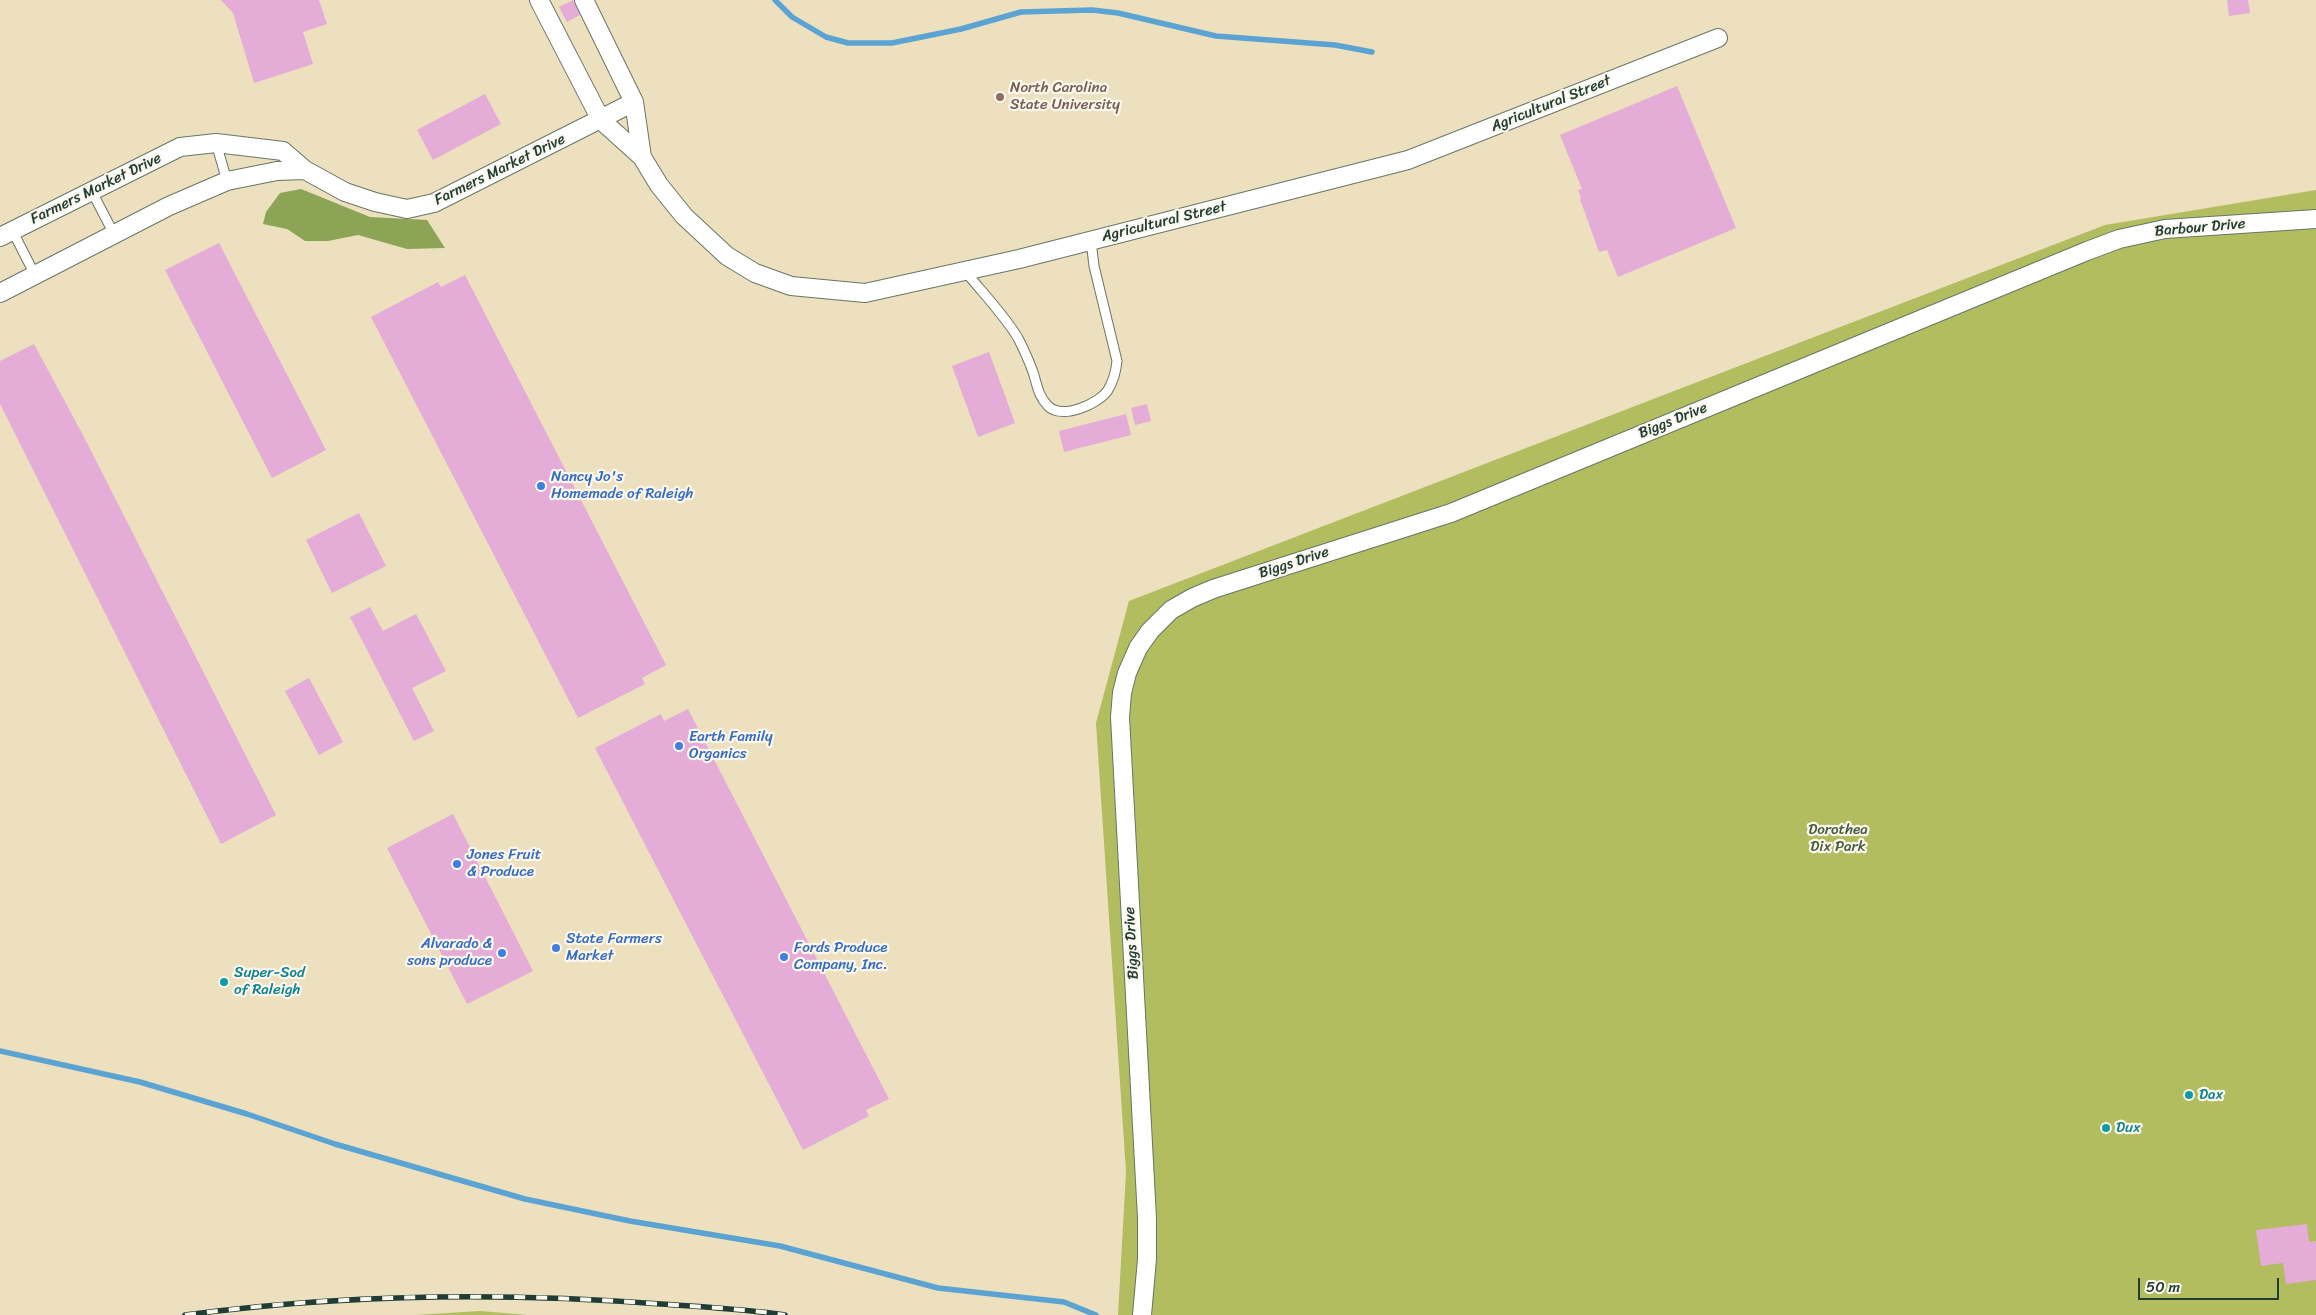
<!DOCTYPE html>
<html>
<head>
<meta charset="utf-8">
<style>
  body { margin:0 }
  #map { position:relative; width:2316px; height:1315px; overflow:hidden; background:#ece0bf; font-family:Sriracha,sans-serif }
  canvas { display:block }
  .scale { position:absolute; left:2138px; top:1278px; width:141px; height:22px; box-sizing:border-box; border:2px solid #1f3d34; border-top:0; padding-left:6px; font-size:15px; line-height:18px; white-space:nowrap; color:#1f3d34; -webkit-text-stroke:4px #fbf7ec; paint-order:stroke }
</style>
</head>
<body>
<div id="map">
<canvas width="2316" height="1315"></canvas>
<div class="scale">50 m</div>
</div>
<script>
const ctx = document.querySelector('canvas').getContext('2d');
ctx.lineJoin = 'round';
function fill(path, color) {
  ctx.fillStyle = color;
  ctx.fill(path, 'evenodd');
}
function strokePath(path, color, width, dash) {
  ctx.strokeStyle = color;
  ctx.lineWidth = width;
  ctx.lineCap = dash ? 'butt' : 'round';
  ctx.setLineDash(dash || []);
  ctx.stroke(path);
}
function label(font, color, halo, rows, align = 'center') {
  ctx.font = font + ' Sriracha,sans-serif';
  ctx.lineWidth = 4.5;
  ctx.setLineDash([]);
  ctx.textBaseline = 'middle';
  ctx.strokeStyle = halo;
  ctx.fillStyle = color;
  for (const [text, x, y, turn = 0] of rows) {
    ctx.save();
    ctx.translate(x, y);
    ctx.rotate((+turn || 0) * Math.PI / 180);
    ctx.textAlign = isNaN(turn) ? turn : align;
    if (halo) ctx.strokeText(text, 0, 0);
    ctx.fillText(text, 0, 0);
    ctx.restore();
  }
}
fill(new Path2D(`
  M2316,190v1125h-1198l8,-143 -30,-449 33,-122 976,-376z
  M480,1311l48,4h-113z`), '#b1bd5e');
fill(new Path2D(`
  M301,189l69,28 57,3 18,28 -38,1 -49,-14 -30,6h-23l-18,-12 -24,-5 3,-12 14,-19z`), '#8ca455');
strokePath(new Path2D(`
  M775,0l17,17 34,20 22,6h44l69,-14 60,-17 71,-2 26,3 98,23 119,9 37,7
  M0,1051l140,31 107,32 88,30 190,55 105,22 150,25 158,42 126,14 32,13`), '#5ba3d2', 5.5);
fill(new Path2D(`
  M221,0h98l8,24 -24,8 10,32 -59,19 -21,-70z
  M573,0l7,15 -13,7 -8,-15z
  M2227,0h21l2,13 -21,3z
  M1677,86l59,142 -118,49 -11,-27 -8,2 -19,-53 1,-1 -3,-8 4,-1 -22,-54z
  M485,94l16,30 -68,36 -16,-30z
  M219,243l107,207 -54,28 -107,-208z
  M465,275l201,390 -24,13 3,6 -67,34 -207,-401 67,-35 3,5z
  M34,344l50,93 192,378 -55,29 -221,-440v-43z
  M989,352l26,71 -37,14 -26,-71z
  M1147,404l4,17 -16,4 -4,-17z
  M1126,414l5,21 -67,17 -5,-21z
  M359,513l27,53 -54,27 -26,-53z
  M370,607l13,24 33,-17 30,57 -34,17 22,43 -20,10 -64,-124z
  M309,678l34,64 -24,13 -34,-64z
  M688,709l201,390 -23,11 3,6 -66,34 -208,-402 66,-34 3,7z
  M453,814l80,157 -66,33 -80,-156z
  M2307,1224l2,18 7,-1v39l-30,4 -3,-21 -22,3 -5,-36z`), '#e4acd7');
const lane = new Path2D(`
  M216,143l11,38
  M91,190l23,44
  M12,230l23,45
  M965,271c15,19 43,48 54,69 5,10 10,21 14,32 4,12 5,24 15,34 14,14 51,-2 60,-16 6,-10 8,-19 9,-29l-23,-95 -3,-25`);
const street = new Path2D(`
  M539,0l62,120 41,37 17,28 25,31 43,40 28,17 36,13 74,7 154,-34 389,-99 310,-122
  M584,0l50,102 8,55
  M0,237l180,-90 36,-4 67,8 22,19 40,22 30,10 32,7 27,-6 200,-101
  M0,293l169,-87 58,-25 50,-10 28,-1
  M1142,1315l5,-56v-41l-27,-501 2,-24 5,-20 11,-25 12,-17 21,-21 21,-12 21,-9 238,-76 636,-262 32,-12 46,-10 151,-10`);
strokePath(lane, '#677665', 11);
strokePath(street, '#677665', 20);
strokePath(lane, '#fff', 9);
strokePath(street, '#fff', 18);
const rail = new Path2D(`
  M185,1315c158,-21 317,-23 476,-11 41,3 83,5 124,11`);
strokePath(rail, '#1f3d34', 5.5);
strokePath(rail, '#fbf7ec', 4, [11]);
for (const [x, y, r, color] of [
  [1000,97,5,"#8d6e63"],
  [541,486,5,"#3f7fe0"],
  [679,746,5,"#3f7fe0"],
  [457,864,5,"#3f7fe0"],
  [556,948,5,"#3f7fe0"],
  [502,953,5,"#3f7fe0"],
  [784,957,5,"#3f7fe0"],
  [224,982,5,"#0f9aa8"],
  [2189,1095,5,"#0f9aa8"],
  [2106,1128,5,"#0f9aa8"]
]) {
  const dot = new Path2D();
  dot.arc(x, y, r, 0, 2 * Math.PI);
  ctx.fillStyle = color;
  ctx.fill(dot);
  strokePath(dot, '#fbf7ec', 2);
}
label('15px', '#785e54', '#fbf7ec', [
  ["North Carolina",1010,88],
  ["State University",1010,105]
], 'left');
label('15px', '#1f3d34', '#fbf7ec', [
  ["Agricultural Street",1551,104,-22],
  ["Farmers Market Drive",500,170,-26],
  ["Farmers Market Drive",96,189,-26],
  ["Agricultural Street",1164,222,-14],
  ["Barbour Drive",2200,228,-5],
  ["Biggs Drive",1673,421,-22],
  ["Biggs Drive",1294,563,-18],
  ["Biggs Drive",1132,943,-93]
]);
label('15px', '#366cbe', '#fbf7ec', [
  ["Nancy Jo's",551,477],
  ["Homemade of Raleigh",551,494],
  ["Earth Family",689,737],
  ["Organics",689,754],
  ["Jones Fruit",467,855],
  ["& Produce",467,872],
  ["State Farmers",566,939],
  ["Market",566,956],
  ["Alvarado &",492,944,"right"],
  ["sons produce",492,961,"right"],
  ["Fords Produce",794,948],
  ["Company, Inc.",794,965]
], 'left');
label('15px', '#445d3e', '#fbf7ec', [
  ["Dorothea",1838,830],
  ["Dix Park",1838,847]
]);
label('15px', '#0d838f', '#fbf7ec', [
  ["Super-Sod",234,973],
  ["of Raleigh",234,990],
  ["Dax",2199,1095],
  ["Dux",2116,1128]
], 'left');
</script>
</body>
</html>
